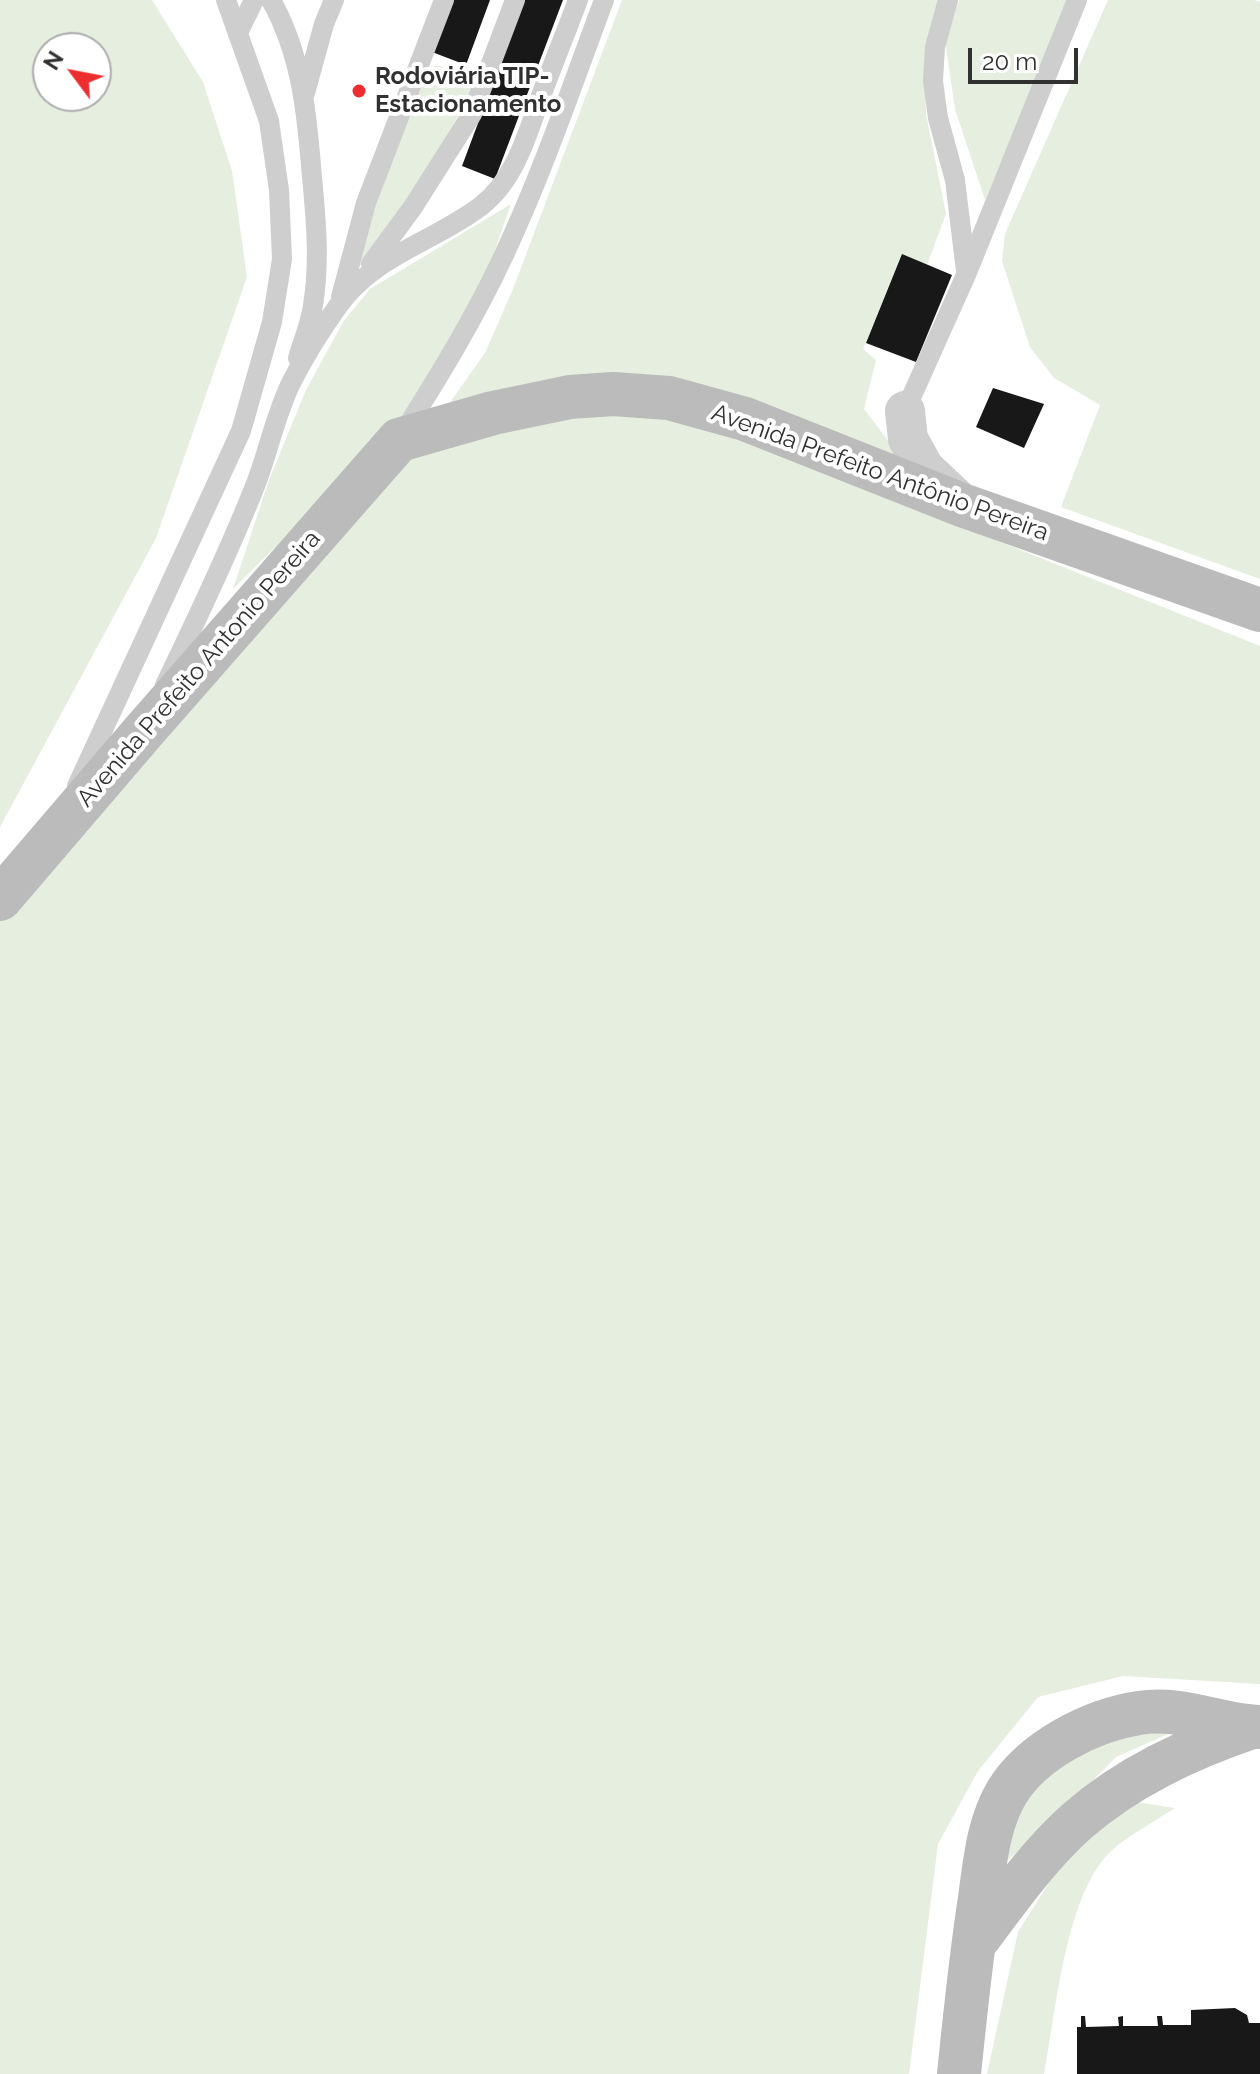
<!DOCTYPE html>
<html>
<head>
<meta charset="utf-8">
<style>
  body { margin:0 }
  #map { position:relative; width:1260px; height:2074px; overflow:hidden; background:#fff; font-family:Raleway,sans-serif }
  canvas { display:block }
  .north { position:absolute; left:32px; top:32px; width:80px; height:80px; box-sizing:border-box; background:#fff; border:2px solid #adadad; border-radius:50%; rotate:302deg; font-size:22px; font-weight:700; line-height:32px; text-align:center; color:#313131 }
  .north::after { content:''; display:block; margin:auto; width:28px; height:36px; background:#ed2e31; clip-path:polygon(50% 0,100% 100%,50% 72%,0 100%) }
  .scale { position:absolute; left:968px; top:48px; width:110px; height:36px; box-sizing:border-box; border:4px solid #313131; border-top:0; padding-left:10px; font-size:24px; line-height:28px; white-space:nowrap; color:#313131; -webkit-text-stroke:6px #fff; paint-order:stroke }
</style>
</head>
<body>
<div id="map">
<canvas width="1260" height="2074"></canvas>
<div class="north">N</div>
<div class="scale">20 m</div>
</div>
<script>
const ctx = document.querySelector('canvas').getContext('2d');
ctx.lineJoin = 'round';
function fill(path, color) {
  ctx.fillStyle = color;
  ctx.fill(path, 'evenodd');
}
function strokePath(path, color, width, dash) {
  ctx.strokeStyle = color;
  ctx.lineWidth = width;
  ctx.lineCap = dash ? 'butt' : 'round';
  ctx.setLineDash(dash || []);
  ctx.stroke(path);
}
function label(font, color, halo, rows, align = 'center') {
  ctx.font = font + ' Raleway,sans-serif';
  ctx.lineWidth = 8;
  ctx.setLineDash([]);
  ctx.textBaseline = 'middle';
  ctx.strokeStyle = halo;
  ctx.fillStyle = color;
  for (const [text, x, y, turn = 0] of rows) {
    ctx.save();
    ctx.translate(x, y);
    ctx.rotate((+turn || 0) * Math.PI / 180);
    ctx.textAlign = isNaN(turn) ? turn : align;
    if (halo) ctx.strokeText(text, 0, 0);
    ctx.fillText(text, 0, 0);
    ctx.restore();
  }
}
fill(new Path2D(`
  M0,0h152l51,82 29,89 15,106 -91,261 -156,289zM48,48h48v48h-48z
  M622,0h322l-19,52 1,62 20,100 -19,51 -25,-11 -39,95 13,11 -12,49 51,67 -140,-64 -336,6 46,-65 28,-64z
  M959,0h111l-85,200 -30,-91 -10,-69z
  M1108,0h146l6,2v577l-199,-72 39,-102 -46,-27 -24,-31 -28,-86 3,-27z
  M436,65l42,12c-32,69 -77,130 -120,192l12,-52 52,-139z
  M511,204l-23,66 -42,81 -57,84 -156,154 36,-109 37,-90 37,-68 27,-33z
  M589,411l103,7 568,228v1038l-137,-8 -85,21 -60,74 -40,73 -29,230h-909v-1160l408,-455 85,-32z
  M1175,1731l-59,26 -76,77 -40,32 6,-44 67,-80z
  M1130,1801l45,7c-18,12 -51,30 -66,45 -44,45 -53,159 -65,221h-57l31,-142 42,-67z`), '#e6eedf');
fill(new Path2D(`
  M451,0h39l-24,65 -34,-13z
  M524,0h39l-68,179 -33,-13z
  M902,254l50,21 -36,87 -50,-19z
  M993,388l51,16 -20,44 -48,-21z
  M1235,2008l12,7 2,8h11v51h-183v-47h4v-11h4l1,11 33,-1 -1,-9 5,-1v10h35l-1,-10h5l1,9h28v-15z`), '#181818');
strokePath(new Path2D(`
  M271,0c31,55 36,115 41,177 4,42 8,86 1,128 -2,17 -10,36 -15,53
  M948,0l-13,47 -2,34 5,37 17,62 11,91
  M238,33l16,-33
  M305,93l19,-69 10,-24
  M371,264l42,-57 59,-93 43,-114
  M341,297l25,-94 78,-203
  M905,411l61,-136 111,-275
  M403,433c36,-57 71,-114 100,-176 39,-83 69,-171 101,-257
  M165,685c32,-66 63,-131 90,-199 13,-33 20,-70 36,-103 13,-26 30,-53 47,-77 36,-51 96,-64 143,-100 34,-26 46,-71 60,-110 12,-32 25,-64 37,-96
  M77,786l164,-355 31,-109 10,-63 -3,-69 -10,-69 -43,-121`), '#cecece', 20);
strokePath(new Path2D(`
  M905,411l3,28 16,29 37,35`), '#cecece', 40);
strokePath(new Path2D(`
  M0,899l143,-167 256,-292 94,-27 77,-16 43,-3 56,4 76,21 217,86 298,105
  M974,1944c31,-41 63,-87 102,-122 51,-45 112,-73 176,-95
  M959,2074c6,-59 12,-118 21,-176 5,-36 8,-74 27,-106 26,-42 85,-72 132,-79 43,-7 80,13 121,14`), '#bbb', 44);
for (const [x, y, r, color] of [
  [359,91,8,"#ed2e31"]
]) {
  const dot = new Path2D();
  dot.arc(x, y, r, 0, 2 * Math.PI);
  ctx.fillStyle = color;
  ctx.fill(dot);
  strokePath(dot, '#fff', 3);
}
label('bold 24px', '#313131', '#fff', [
  ["Rodoviária TIP-",375,77],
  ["Estacionamento",375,105]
], 'left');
label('24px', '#313131', '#fff', [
  ["Avenida Prefeito Antônio Pereira",880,473,20],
  ["Avenida Prefeito Antonio Pereira",199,669,-49]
]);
</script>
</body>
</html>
